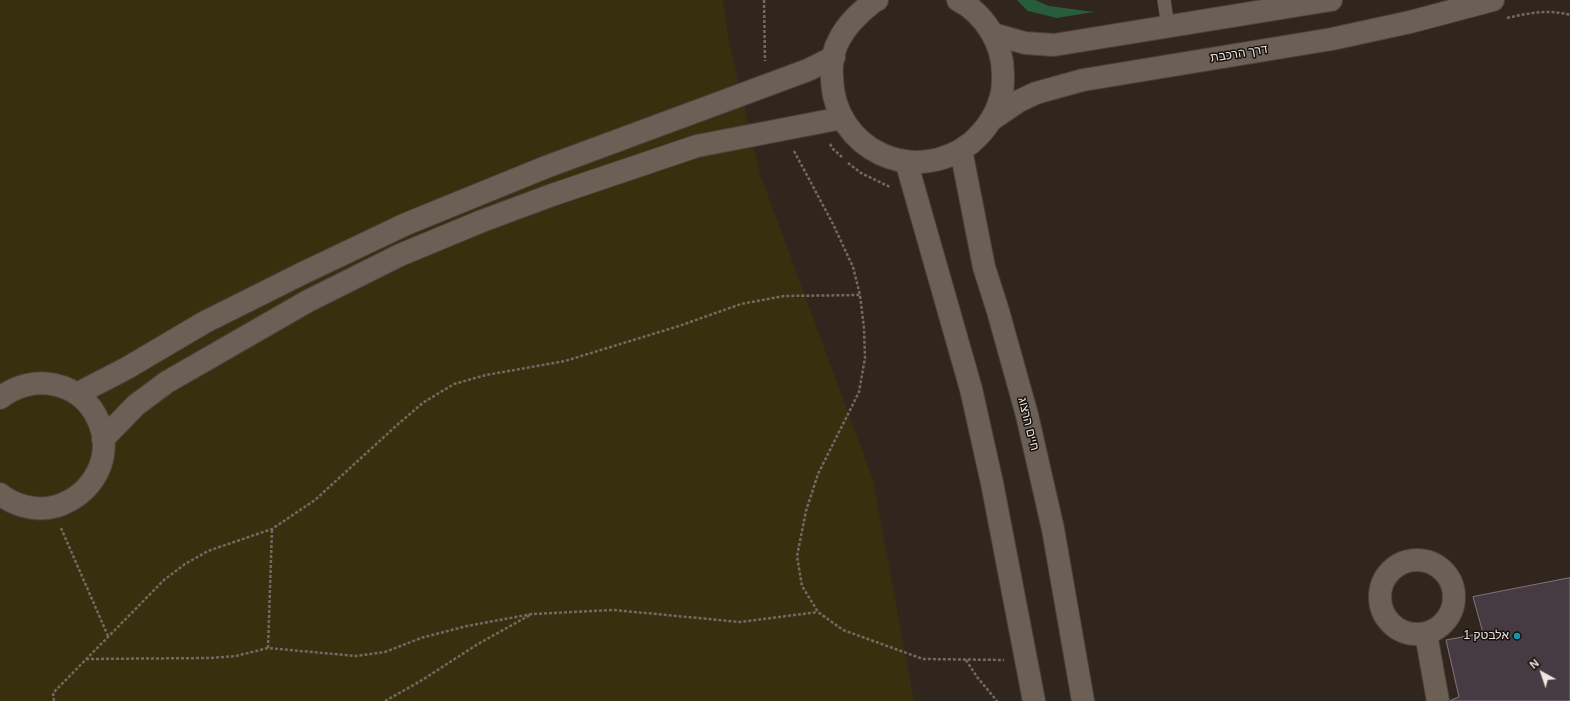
<!DOCTYPE html>
<html>
<head>
<meta charset="utf-8">
<style>
  body { margin:0 }
  #map { position:relative; width:1570px; height:701px; overflow:hidden; background:#31261d; font-family:Helvetica,sans-serif }
  canvas { display:block }
  .north { position:absolute; left:1522px; top:653px; width:40px; height:40px; -webkit-text-stroke:3px #15100c; paint-order:stroke; rotate:320deg; font-size:11px; font-weight:700; line-height:16px; text-align:center; color:#eee7e1 }
  .north::after { content:''; display:block; margin:auto; width:14px; height:18px; background:#eee7e1; clip-path:polygon(50% 0,100% 100%,50% 72%,0 100%) }
</style>
</head>
<body>
<div id="map">
<canvas width="1570" height="701"></canvas>
<div class="north">N</div>
</div>
<script>
const ctx = document.querySelector('canvas').getContext('2d');
ctx.lineJoin = 'round';
function fill(path, color) {
  ctx.fillStyle = color;
  ctx.fill(path, 'evenodd');
}
function strokePath(path, color, width, dash) {
  ctx.strokeStyle = color;
  ctx.lineWidth = width;
  ctx.lineCap = dash ? 'butt' : 'round';
  ctx.setLineDash(dash || []);
  ctx.stroke(path);
}
function label(font, color, halo, rows, align = 'center') {
  ctx.font = font + ' Helvetica,Heebo,sans-serif';
  ctx.lineWidth = 3;
  ctx.setLineDash([]);
  ctx.textBaseline = 'middle';
  ctx.strokeStyle = halo;
  ctx.fillStyle = color;
  for (const [text, x, y, turn = 0] of rows) {
    ctx.save();
    ctx.translate(x, y);
    ctx.rotate((+turn || 0) * Math.PI / 180);
    ctx.textAlign = isNaN(turn) ? turn : align;
    if (halo) ctx.strokeText(text, 0, 0);
    ctx.fillText(text, 0, 0);
    ctx.restore();
  }
}
fill(new Path2D(`
  M1017,0h18l14,6 45,6 -37,6 -29,-7z`), '#285d3c');
fill(new Path2D(`
  M0,0h723l6,42 31,132 113,306 41,221h-914z`), '#382f0f');
const building = new Path2D(`
  M1570,578v123h-121l10,-4 -13,-57 37,-7 -10,-36z`);
fill(building, '#473b43');
strokePath(building, '#82747e', 1);
const service = new Path2D(`
  M1164,0l4,27`);
const minor = new Path2D(`
  M877,0l-4,2c-14,11 -26,22 -34,38 -6,11 -8,26 -7,38 2,72 82,109 139,65 15,-13 27,-31 31,-51 1,-5 1,-12 1,-18 0,-30 -18,-60 -45,-74
  M993,34l32,9 29,2 277,-45
  M991,120l28,-19 17,-8 47,-13 249,-41 78,-17 83,-22
  M961,150l23,117 14,44 29,104 26,114 30,172
  M906,161l65,228 21,94 42,218
  M77,394l50,-26 78,-46 96,-48 105,-50 140,-57 262,-97 26,-13
  M0,398c33,-26 82,-17 99,24 15,36 -7,73 -42,84 -20,6 -42,0 -57,-12
  M103,439l33,-34 31,-23 141,-81 92,-46 82,-34 70,-26 145,-49 145,-28
  M1380 597a37 37 0 1 1 74 0a37 37 0 1 1-74 0Z
  M1426,634l12,67`);
strokePath(service, '#4b433b', 14);
strokePath(minor, '#4b433b', 24);
strokePath(new Path2D(`
  M764,0l1,61
  M1507,18c21,-5 42,-9 63,-3
  M830,144l3,5 10,9
  M794,151l39,73 20,43 7,28 4,33 1,30 -6,34 -41,82 -12,37 -9,45 5,30 16,26 25,18 80,29 81,1
  M848,163l13,10 29,14
  M61,528l47,108
  M268,648l4,-119
  M86,659l125,-1 25,-2 32,-8 88,8 29,-4 36,-14 46,-12 65,-12 82,-4 126,12 78,-10
  M966,660l11,17 20,24
  M54,701l-1,-8 111,-113 21,-16 23,-13 64,-22 43,-29 82,-75 27,-23 30,-18 32,-9 79,-14 114,-35 62,-22 43,-8 76,-1
  M385,701l34,-19 59,-38 52,-29`), '#736961', 2.5, [3, 2]);
strokePath(service, '#6c6056', 13);
strokePath(minor, '#6c6056', 22);
for (const [x, y, r, color] of [
  [1517,636,4,"#0f9aa8"]
]) {
  const dot = new Path2D();
  dot.arc(x, y, r, 0, 2 * Math.PI);
  ctx.fillStyle = color;
  ctx.fill(dot);
  strokePath(dot, '#15100c', 1.5);
}
label('12px', '#eee7e1', '#15100c', [
  ["דרך הרכבת",1239,54,-9],
  ["חיים הרצוג",1028,424,76]
]);
label('12px', '#eee7e1', '#15100c', [
  ["אלבטק 1",1509,636]
], 'right');
</script>
</body>
</html>
